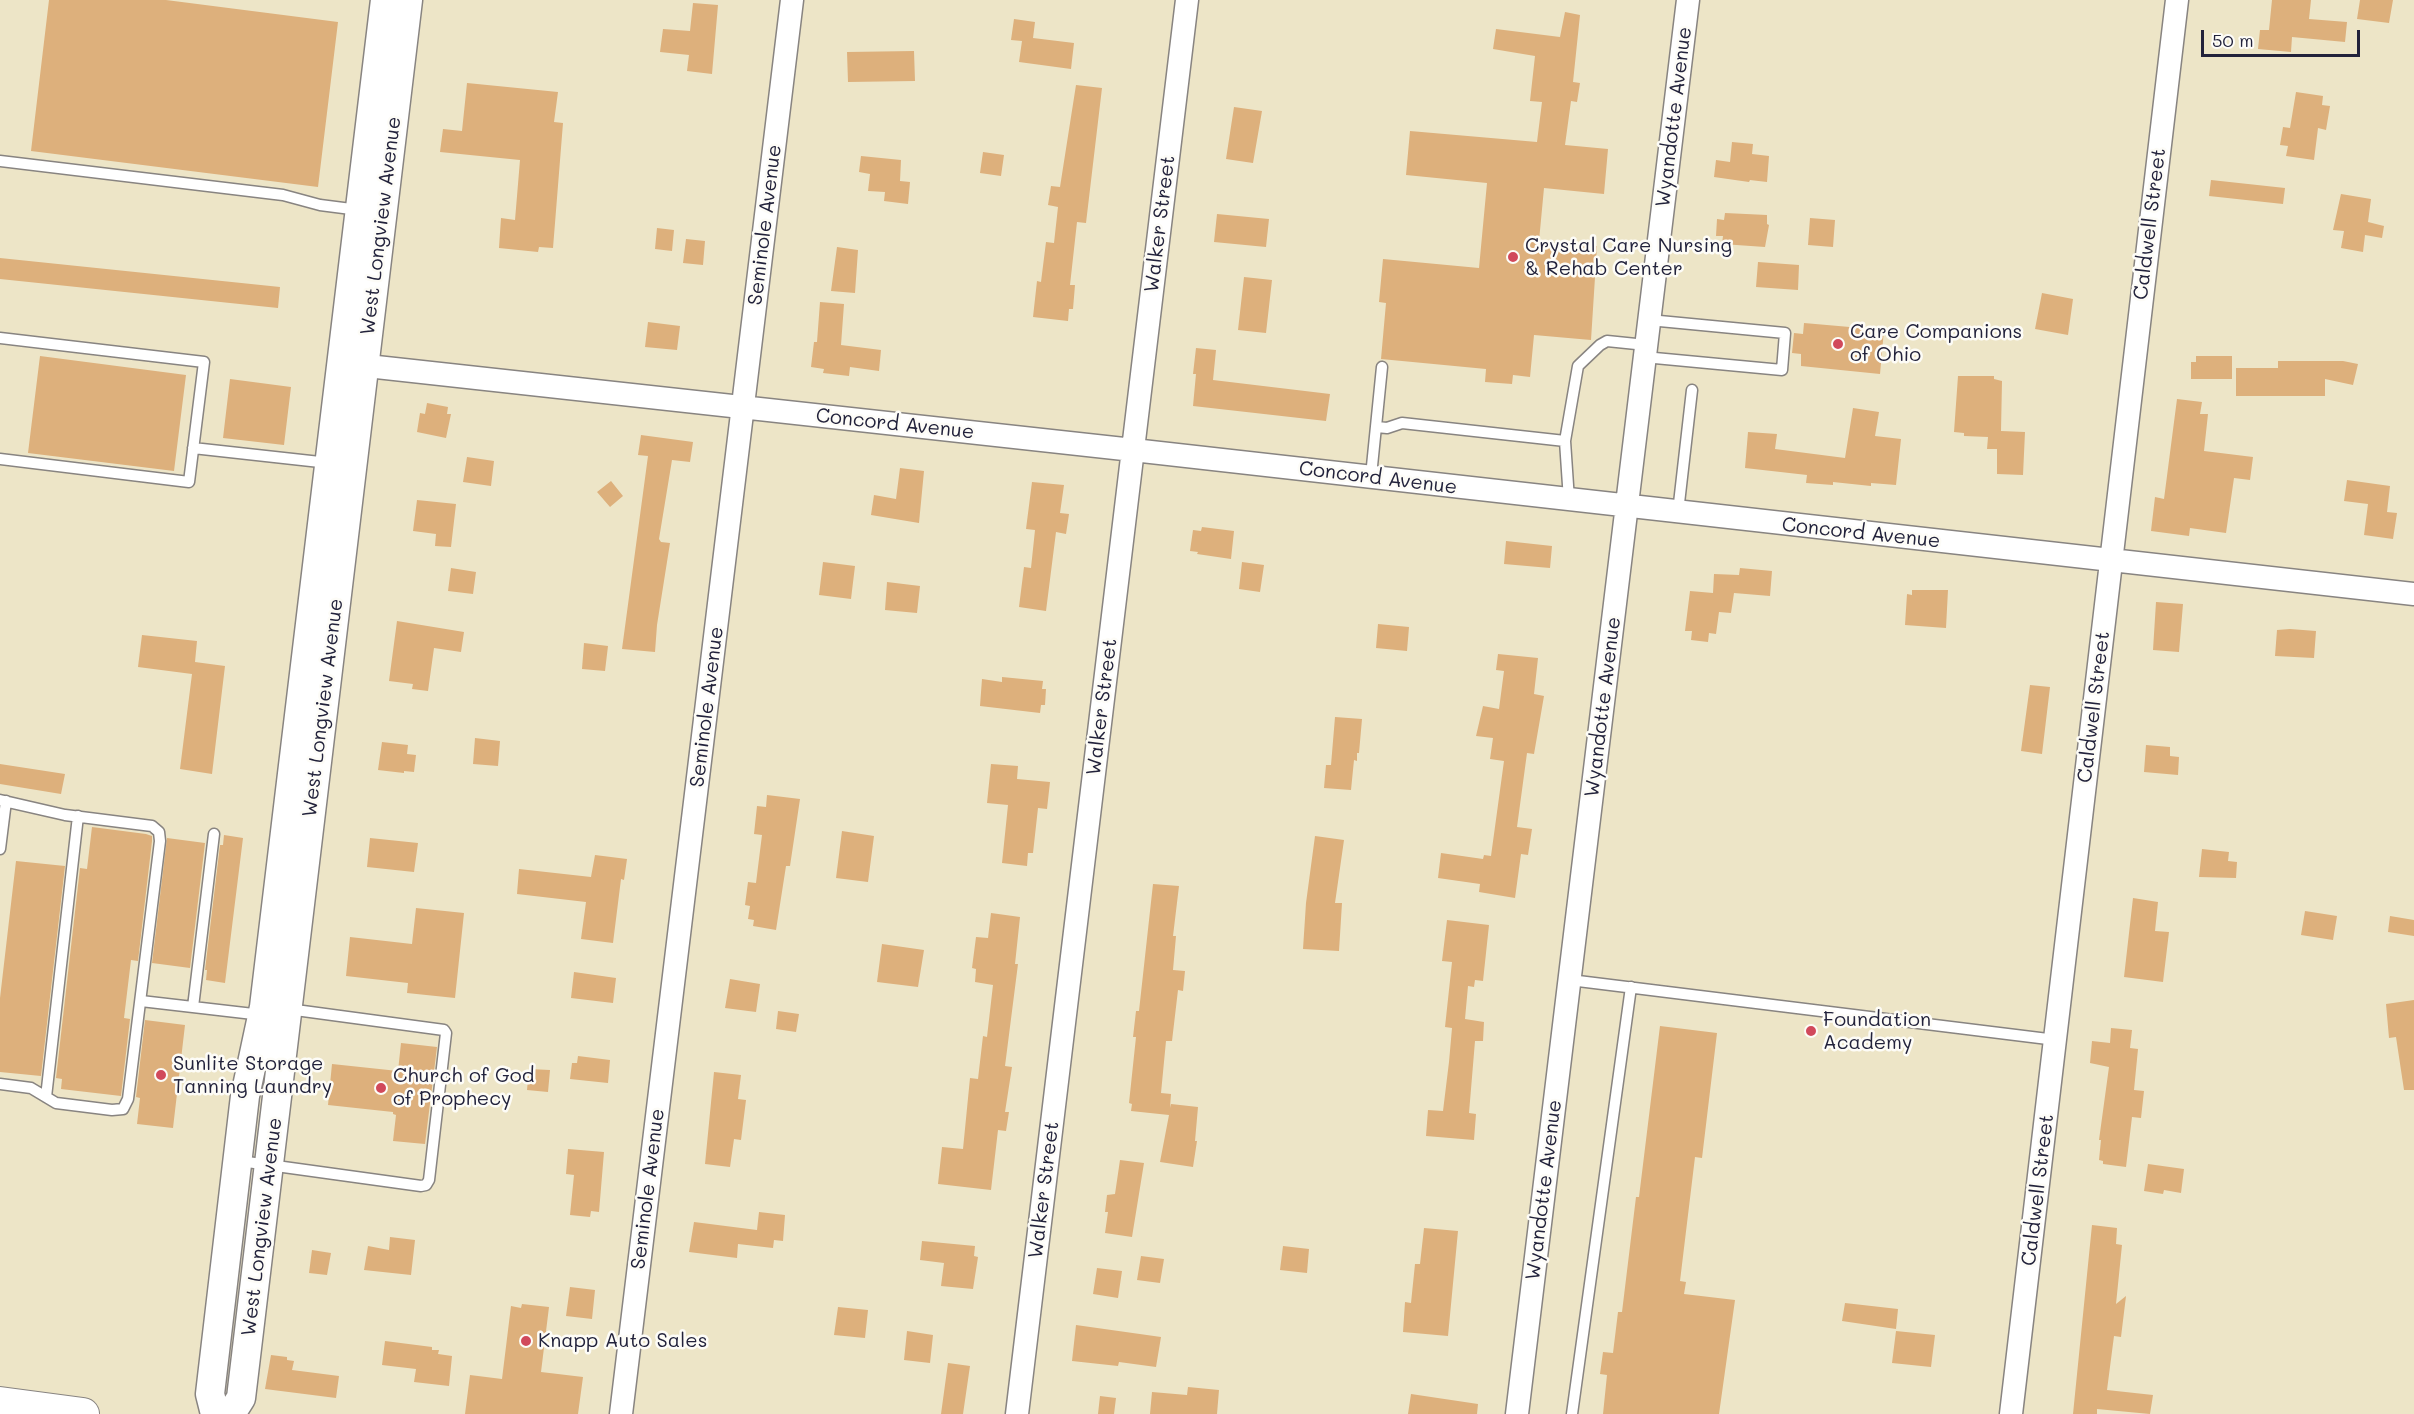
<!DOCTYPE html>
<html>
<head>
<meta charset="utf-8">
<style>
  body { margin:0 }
  #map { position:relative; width:2414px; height:1414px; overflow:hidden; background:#ede5c7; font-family:Mali,sans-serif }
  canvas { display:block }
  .scale { position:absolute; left:2201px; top:30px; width:159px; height:27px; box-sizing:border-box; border:3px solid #22223b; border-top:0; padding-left:8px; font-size:18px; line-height:21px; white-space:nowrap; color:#22223b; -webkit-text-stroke:4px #fdfcf7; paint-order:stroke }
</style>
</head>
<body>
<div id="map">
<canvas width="2414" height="1414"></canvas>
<div class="scale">50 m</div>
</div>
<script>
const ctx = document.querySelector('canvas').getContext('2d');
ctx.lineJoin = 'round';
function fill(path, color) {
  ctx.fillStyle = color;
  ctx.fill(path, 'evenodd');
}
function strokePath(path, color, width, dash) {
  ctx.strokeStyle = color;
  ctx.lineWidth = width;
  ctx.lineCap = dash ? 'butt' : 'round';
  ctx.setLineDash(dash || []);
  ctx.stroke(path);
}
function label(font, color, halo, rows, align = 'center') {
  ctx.font = font + ' Mali,sans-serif';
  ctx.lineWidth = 5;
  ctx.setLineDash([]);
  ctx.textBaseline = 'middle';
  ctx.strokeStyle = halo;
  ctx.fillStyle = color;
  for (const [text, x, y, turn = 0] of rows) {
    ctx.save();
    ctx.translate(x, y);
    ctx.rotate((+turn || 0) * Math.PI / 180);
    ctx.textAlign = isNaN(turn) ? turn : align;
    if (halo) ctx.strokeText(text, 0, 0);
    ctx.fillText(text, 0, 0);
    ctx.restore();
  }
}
fill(new Path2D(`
  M49,0h117l172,22 -20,165 -287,-36z
  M2272,0h39l-2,19 38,3 -2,20 -53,-5 -1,15 -33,-3 2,-19h9z
  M2360,0h33l-4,23 -32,-4z
  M693,3l25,2 -6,69 -25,-3 2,-16 -29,-3 3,-23 27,2z
  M1565,12l15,3 -7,67 7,1 -3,19 -6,-1 -6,44 43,4 -4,45 -60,-6 -5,53 58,5 -6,94 -57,-5 -4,42 -17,-2 -1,9 -27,-2 1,-13 -105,-10 5,-56 -7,-1 4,-43 96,9 8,-85 -81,-8 4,-44 127,11 5,-40 -12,-1 5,-45 -42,-7 3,-20 64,8z
  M1014,19l21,3 -2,16 41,5 -3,26 -52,-7 3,-21 -11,-1z
  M914,51l1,30 -67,1 -1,-30z
  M467,83l91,9 -4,30 9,1 -10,125 -14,-1 -1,5 -39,-4 2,-30 14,2 5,-60 -80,-8 3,-23 19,2z
  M1076,85l26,3 -16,135 -9,-1 -7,63h5l-2,24h-4l-1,12 -35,-4 4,-36 4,1 5,-40 8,1 4,-36 -10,-2 3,-19 9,1z
  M2296,92l27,4 -1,9 8,1 -4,24 -8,-2 -4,32 -28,-4 2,-10 -8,-1 3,-18 7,1z
  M1234,107l28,4 -9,52 -27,-4z
  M1732,142l21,2 -1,10 17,2 -2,26 -17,-2 -1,2 -35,-5 2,-17 14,2z
  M983,152l21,3 -3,21 -21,-3z
  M861,156l40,4 -1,21 10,1 -2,22 -24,-3 1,-9 -17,-1 2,-17 -11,-2z
  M2211,180l74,8 -2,16 -74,-8z
  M2341,194l30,5 -3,23 16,4 -2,12 -17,-3 -2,17 -22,-4 3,-17 -11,-1z
  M1725,213l42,2v9l2,1 -4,22 -43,-3 1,-8h-7l1,-17 7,1z
  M1217,214l52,5 -3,28 -52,-5z
  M1810,218l25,2 -2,27 -25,-2z
  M657,228l17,2 -2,21 -17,-2z
  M686,239l19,2 -2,24 -20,-2z
  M837,247l21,3 -3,43 -24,-2z
  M0,258l280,29 -2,21 -278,-29z
  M1758,262l41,3 -1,25 -42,-3z
  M1244,277l28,3 -6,53 -28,-3z
  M2042,293l31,6 -5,36 -33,-6z
  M820,302l24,2 -3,41 40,5 -2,21 -29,-4 -1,9 -26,-3 1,-4 -13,-2 3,-25h3z
  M648,322l32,4 -3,24 -32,-3z
  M1804,323l80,7 -4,44 -79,-8v-12l-9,-1 2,-20 9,1z
  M1196,348l20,2 -3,30 117,14 -4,27 -133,-15 3,-32h-3z
  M40,356l146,19 -12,96 -146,-18z
  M2196,356h36v23h-41v-17h5z
  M2278,361h65l15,3 -5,21 -28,-6v17h-89v-28h42z
  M1958,376h36v3l8,2 -1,50 24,1 -2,43 -26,-1v-25h-10l1,-12 -24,-1v-3l-10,-1z
  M230,379l61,8 -7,58 -61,-7z
  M2177,399l25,3 -2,12h8l-4,37 49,6 -3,23 -16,-2 -8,55 -36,-5 -1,8 -38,-5 4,-34 9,2z
  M427,403l21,4 -1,7h4l-5,24 -29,-6 3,-19 5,1z
  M1853,408l26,4 -4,24 26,3 -5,46 -25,-2v3l-38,-4v3l-27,-2 1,-8 -62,-7 3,-36 29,2 -2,15 70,9z
  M641,435l52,7 -3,20 -18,-2 -13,79 2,3 9,1 -13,82 -2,27 -33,-3 26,-193 -10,-1z
  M467,457l27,4 -3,25 -28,-4z
  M900,468l24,3 -5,52 -48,-8 3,-20 22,4z
  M2347,480l43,6 -3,26 10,1 -4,26 -29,-4 4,-31 -24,-3z
  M611,481l12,15 -13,11 -13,-15z
  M1032,482l32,3 -4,28 9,1 -3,20 -10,-2 -10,79 -27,-4 5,-40 7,1 4,-38 -9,-1z
  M417,500l39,4 -5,43 -16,-1 1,-12 -23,-3z
  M1202,527l32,4 -3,28 -34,-5 1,-2 -8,-1 3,-21 8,1z
  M1506,541l46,5 -2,22 -46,-4z
  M823,562l32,4 -4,33 -32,-4z
  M1242,562l22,3 -4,27 -21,-3z
  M451,568l25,4 -3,22 -25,-3z
  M1740,568l32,3 -2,25 -36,-3 -3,20 -12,-1 -3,22 -7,-1 -1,9 -17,-2 1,-9h-7l5,-40 23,2 1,-19 25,1z
  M887,582l33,4 -3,27 -32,-3z
  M1912,590h36l-2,38 -41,-3 2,-31 5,1z
  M2156,602l27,2 -4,48 -26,-2z
  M397,621l67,11 -3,20 -27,-4 -6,43 -16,-2 1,-5 -24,-3z
  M1378,624l31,3 -2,24 -31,-3z
  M2290,629l26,2 -2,27 -39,-2 2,-26z
  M142,635l55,6 -2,21 30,4 -13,108 -32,-5 12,-95 -54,-7z
  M584,643l24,3 -3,25 -23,-2z
  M1498,654l40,4 -4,36 10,2 -10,58 -7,-1 -10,74 15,2 -4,26 -7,-1 -6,44 -36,-6 1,-8 -42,-6 3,-25 42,6 1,-4 7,1 13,-95 -14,-2 3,-21 -17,-2 7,-30 16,3 5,-38 -8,-1z
  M1002,677l41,4 -1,8h4l-1,16h-4l-1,8 -60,-7 2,-27 20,3z
  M2030,685l20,2 -8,67 -21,-3z
  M1335,717l27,2 -3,34h-2v8l-3,-1 -3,30 -27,-2 2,-23h5z
  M475,738l25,3 -2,25 -25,-2z
  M382,742l26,3 -1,9 9,1 -2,17 -10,-1v2l-26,-3z
  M2146,745l24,2v9l9,1 -1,18 -34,-3z
  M0,764l65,10 -4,20 -61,-10z
  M991,764l27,2 -1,13 33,3 -3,27 -9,-1 -5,45h-5l-1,13 -25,-3 6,-58 -21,-2z
  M767,795l33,4 -10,67h-4l-10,64 -23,-4 1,-6 -6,-1 2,-13 -5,-1 3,-23 8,1 6,-48 -8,-1 3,-28 9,1z
  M92,827l54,7 6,2v5l-14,120 -7,-1 -7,58 6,1 -9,77 -60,-7 1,-10 -6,-1 24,-210 7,1z
  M842,831l32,5 -6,46 -32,-4z
  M224,835l19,3 -18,145 -19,-3 1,-10h-2l15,-125h3z
  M1315,836l29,4 -9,63h7l-3,48 -36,-2 3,-46z
  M167,838l38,5 -15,125 -38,-5z
  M370,838l48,5 -4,29 -47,-5z
  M2202,849l27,3 -1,9 9,1 -1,16 -37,-1z
  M595,855l32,4 -3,21 -3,-1 -8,64 -32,-4 5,-37 -69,-8 2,-25 72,8z
  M16,861l49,5 -24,210 -41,-4v-74z
  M1153,884l26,2 -6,50h3l-3,34 12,1 -2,20 -5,-1 -6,51h-6l-5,52 10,1 -1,14 1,-4 27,3 -3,34h2l-4,26 -33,-5 9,-47 -38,-4 1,-7 -3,-1 7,-66h-3l3,-26h3z
  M2133,898l25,4 -3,29 14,1 -6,50 -39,-5z
  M416,908l48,5 -9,85 -48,-5 1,-10 -62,-7 4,-39 62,7z
  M2305,911l32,5 -4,24 -32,-5z
  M991,913l29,4 -5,47h3l-13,102 7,1 -7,45h4l-3,19 -8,-1 -7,60 -53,-6 4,-37 21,2 7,-71 8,1 5,-43 4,1 6,-52 -18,-3 1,-13 -4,-1 4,-31 12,1z
  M2390,916l24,4v16l-26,-4z
  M1447,920l42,5 -6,56 -8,-1 -1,7 -6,-1 -3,33 19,3 -1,19h-8l-6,72 7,1 -2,26 -48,-4 2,-26 15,1 6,-49 3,-34 -7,-1 7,-65 -10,-1z
  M882,944l42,6 -6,37 -41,-5z
  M574,972l42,6 -3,25 -42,-5z
  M730,979l30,5 -4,28 -31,-4z
  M2414,1000v90h-10l-8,-53 -7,1 -3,-34z
  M778,1011l21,3 -3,18 -20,-3z
  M145,1020l40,5 -12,103 -36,-4 3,-26 -4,-1z
  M1660,1026l57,7 -15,125 -7,-1 -15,124 6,1 -2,12 51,6 -16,114h-116l4,-39 -7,-1 3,-22 10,1 5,-41h4l14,-115h3z
  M2111,1028l21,2 -2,18 8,1 -4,41 10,1 -3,27 -9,-1 -6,50 -23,-3v-3l-4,-1 2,-20h-2l10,-73 -19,-4 2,-22 18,2z
  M401,1043l36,4 -12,97 -32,-3 3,-26 -3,-1v-2l-65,-7 4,-41 66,7z
  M578,1056l32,4 -2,23 -38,-4 2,-16h5z
  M529,1069l21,1 -2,22 -21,-2z
  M714,1072l27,3 -3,24 8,1 -5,40 -7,-1 -4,28 -25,-3z
  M568,1149l36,3 -5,60 -8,-1 -1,6 -20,-2 4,-40 -8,-1z
  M1120,1160l24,3 -12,74 -27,-4 3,-21h-3l2,-17 8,-1z
  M2148,1164l36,5 -3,24 -17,-3 -1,4 -19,-3z
  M759,1212l26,3 -2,26 -9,-1 -1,8 -35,-4 -1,14 -48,-6 5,-30 63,8z
  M2092,1225l25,3 -1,16 6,1 -6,59 10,-8 -5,41 -7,-1 -7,54 46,5 -3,19 -53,-5v5h-24z
  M1424,1228l34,3 -10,105 -45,-4 2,-30 6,1 4,-39h5z
  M390,1237l25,3 -4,35 -47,-5 4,-24 21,4z
  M922,1241l53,5 -1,10 4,1 -5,32 -32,-3 3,-23 -24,-3z
  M1283,1246l26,3 -2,24 -27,-3z
  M312,1250l19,3 -4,22 -18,-2z
  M1141,1256l23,3 -4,24 -23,-3z
  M1097,1268l25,3 -4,27 -25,-4z
  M570,1287l25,3 -3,29 -26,-3z
  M1845,1303l53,6 -2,20 -54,-8z
  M522,1304l27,3 -8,65 42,5 -5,37h-113l5,-39 32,4 9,-73 10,2z
  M838,1307l30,3 -3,28 -31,-3z
  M1076,1325l85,12 -5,30 -37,-5 -1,4 -46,-5z
  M907,1331l26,4 -3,28 -26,-3z
  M1896,1331l39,4 -4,32 -39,-4z
  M385,1341l47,6v3h7l-1,4 14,2 -3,30 -35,-4 2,-13 -34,-4z
  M271,1355l16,2v3l7,1 -2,9 47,6 -3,22 -71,-9z
  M948,1363l22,3 -7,48h-22z
  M1188,1387l31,3 -2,24h-67l2,-22 35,3z
  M1411,1394l67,10 -1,10h-69z
  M1100,1396l16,2 -2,16h-16z`), '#ddb07c');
const service = new Path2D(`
  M0,161l283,34 37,10 39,5
  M0,338l204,24 -15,120 -189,-23
  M1644,357l138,13 3,-37 -136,-13
  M1377,427l10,1 15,-5 163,18
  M193,448l136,15
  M1371,476l11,-109
  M1569,500l-4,-59 13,-75 22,-21 7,-4 39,4
  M1678,512l14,-122
  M0,800l65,15 87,11 7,6 1,9 -32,258 -5,10 -11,1 -56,-7 -25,-15 -31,-4
  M0,849l6,-48
  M1570,980l486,60
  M141,1001l121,14
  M193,1007l21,-173
  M46,1097l32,-281
  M240,1161l181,25 5,-1 3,-5 17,-147 -2,-3 -156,-21
  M1572,1414l59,-427`);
const minor = new Path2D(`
  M349,364l784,86 1281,144
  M621,1414l171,-1414
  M1017,1414l170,-1414
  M1517,1414l171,-1414
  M2011,1414l166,-1414`);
const tertiary = new Path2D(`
  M215,1414l-5,-20 35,-298 19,-89 121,-1007
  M231,1414l10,-16 167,-1398`);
const secondary = new Path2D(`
  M0,1403l83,11`);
strokePath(service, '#888481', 13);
strokePath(minor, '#888481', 25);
strokePath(tertiary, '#888481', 31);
strokePath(secondary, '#888481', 34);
strokePath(service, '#fff', 10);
strokePath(minor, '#fff', 22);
strokePath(tertiary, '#fff', 28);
strokePath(secondary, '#fff', 32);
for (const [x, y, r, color] of [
  [1513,257,6,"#d1495b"],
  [1838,344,6,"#d1495b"],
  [1811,1031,6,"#d1495b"],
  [161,1075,6,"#d1495b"],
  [381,1088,6,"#d1495b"],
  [526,1341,6,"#d1495b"]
]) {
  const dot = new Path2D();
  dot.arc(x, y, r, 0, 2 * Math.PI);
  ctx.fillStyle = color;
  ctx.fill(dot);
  strokePath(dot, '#fdfcf7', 2);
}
label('20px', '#22223b', '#fdfcf7', [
  ["Wyandotte Avenue",1674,117,-83],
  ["Walker Street",1160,224,-83],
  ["Caldwell Street",2150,224,-83],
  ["Seminole Avenue",765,225,-83],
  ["West Longview Avenue",381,226,-83],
  ["Concord Avenue",895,424,6],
  ["Concord Avenue",1378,478,7],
  ["Concord Avenue",1861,533,6],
  ["Seminole Avenue",707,707,-83],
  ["Walker Street",1102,707,-83],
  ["Wyandotte Avenue",1603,707,-83],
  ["Caldwell Street",2094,707,-83],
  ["West Longview Avenue",323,708,-83],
  ["Seminole Avenue",648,1189,-83],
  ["Walker Street",1044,1190,-83],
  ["Wyandotte Avenue",1544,1190,-83],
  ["Caldwell Street",2038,1190,-83],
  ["West Longview Avenue",262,1227,-83]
]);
label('20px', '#22223b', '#fdfcf7', [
  ["Crystal Care Nursing",1525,246],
  ["& Rehab Center",1525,269],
  ["Care Companions",1850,332],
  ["of Ohio",1850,355],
  ["Foundation",1823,1020],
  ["Academy",1823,1043],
  ["Sunlite Storage",173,1064],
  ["Tanning Laundry",173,1087],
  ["Church of God",393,1076],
  ["of Prophecy",393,1099],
  ["Knapp Auto Sales",538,1341]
], 'left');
</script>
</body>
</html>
